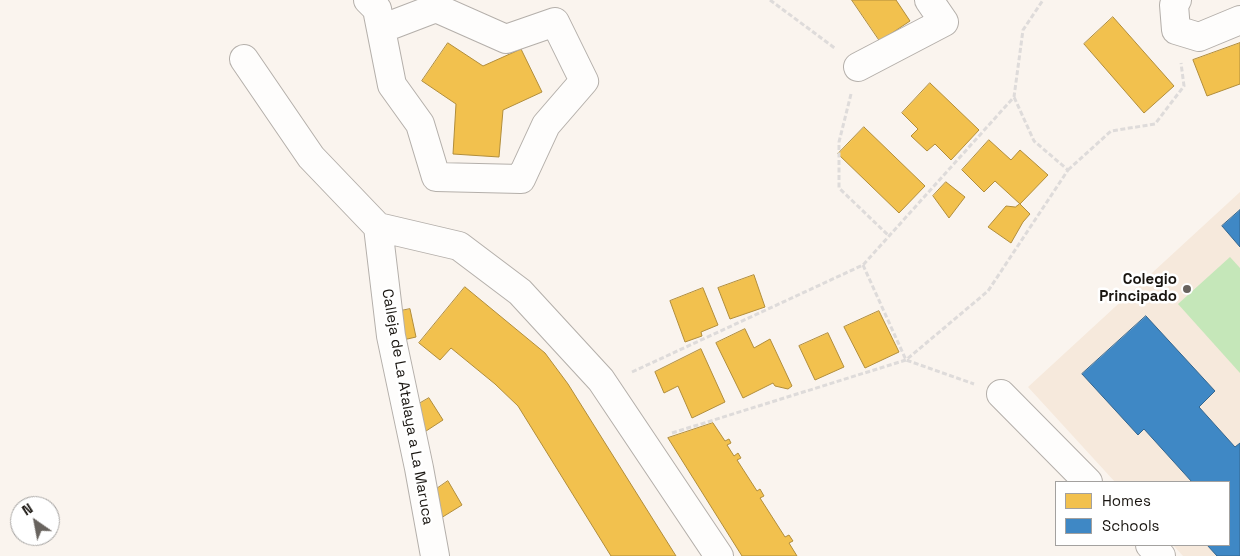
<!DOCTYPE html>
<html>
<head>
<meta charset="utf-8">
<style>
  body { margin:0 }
  #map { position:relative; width:1240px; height:556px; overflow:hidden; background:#faf4ee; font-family:"Space Grotesk",sans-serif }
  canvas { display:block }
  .legend { position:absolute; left:1055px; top:481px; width:175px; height:65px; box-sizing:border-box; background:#fff; border:1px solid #a3a19f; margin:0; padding:6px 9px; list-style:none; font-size:15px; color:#191510 }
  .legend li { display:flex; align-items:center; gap:10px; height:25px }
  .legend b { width:25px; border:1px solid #a3a19f }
  .north { position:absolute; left:10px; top:496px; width:50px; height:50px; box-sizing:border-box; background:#fff; border:1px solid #a3a19f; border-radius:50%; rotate:327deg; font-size:14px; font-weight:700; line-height:20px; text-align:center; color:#191510 }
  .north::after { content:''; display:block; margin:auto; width:18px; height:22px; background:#68635e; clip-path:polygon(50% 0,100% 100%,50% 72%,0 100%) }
</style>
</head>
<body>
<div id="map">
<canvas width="1240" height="556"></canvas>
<ul class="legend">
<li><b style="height:14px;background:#f2c14e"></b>Homes</li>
<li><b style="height:14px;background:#3f88c5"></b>Schools</li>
</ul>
<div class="north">N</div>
</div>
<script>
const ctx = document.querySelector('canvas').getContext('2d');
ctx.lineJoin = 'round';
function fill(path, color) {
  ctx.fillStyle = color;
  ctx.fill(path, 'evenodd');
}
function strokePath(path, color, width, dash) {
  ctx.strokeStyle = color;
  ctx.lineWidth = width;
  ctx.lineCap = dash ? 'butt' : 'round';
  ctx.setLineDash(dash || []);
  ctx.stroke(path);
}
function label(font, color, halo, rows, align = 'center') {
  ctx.font = font + ' "Space Grotesk",sans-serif';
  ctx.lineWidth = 5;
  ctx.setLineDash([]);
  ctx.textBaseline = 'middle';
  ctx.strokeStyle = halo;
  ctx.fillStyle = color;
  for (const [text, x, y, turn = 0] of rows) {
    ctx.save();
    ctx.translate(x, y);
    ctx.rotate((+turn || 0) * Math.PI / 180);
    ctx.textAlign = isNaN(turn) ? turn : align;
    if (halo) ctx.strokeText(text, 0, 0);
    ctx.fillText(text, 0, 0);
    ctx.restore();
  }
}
fill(new Path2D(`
  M1240,192v364h-57l-10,-11h56v-63h-114l-87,-95z`), '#f6e9dc');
fill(new Path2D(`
  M1230,257l10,11v105l-62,-69z`), '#c5e7b9');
const homes = new Path2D(`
  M852,0h44l14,21 -30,20z
  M1113,17l61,69 -30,27 -60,-69z
  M448,43l35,23 38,-17 21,43 -39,18 -4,47 -46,-3 3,-50 -34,-23z
  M1240,43v41l-33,12 -14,-36z
  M930,83l49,47 -28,30 -16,-16 -8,7 -16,-15 7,-7 -16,-16z
  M864,127l61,59 -26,27 -61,-59z
  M989,140l22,20 9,-10 28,25 -28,29 -25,-23 -11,11 -22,-22z
  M946,182l19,15 -16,21 -16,-22z
  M1020,204l10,10 -7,8 -12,21 -23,-16 18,-21 9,1z
  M754,275l11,32 -35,12 -12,-31z
  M465,287l80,66 23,31 108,172h-65l-93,-150 -23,-22 -44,-36 -11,12 -21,-17z
  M703,288l15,37 -17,7 1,4 -17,6 -15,-41z
  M410,309l6,28 -13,3 -7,-28z
  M879,311l20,41 -34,16 -21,-41z
  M745,329l9,19 16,-9 22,47 -4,3 -13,-3 -2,-3 -30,15 -27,-55z
  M828,333l16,34 -29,13 -16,-34z
  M701,349l24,53 -33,16 -14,-32 -14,7 -9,-21z
  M429,398l14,22 -20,13 -6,-28z
  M713,423l12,18 4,-2 2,4 -4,2 7,11 4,-3 3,5 -4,2 20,31 3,-2 4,7 -4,2 25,39 4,-2 4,6 -4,2 8,13h-55l-74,-118z
  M448,481l14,24 -21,13 -6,-28z`);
fill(homes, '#f2c14e');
strokePath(homes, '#b18d3b', 1);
const schools = new Path2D(`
  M1240,210v37l-18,-21z
  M1146,316l69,75 -16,16 36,40 5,-4v113h-23l-10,-11h22v-63h-37l-48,-53 -6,6 -56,-61z`);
fill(schools, '#3f88c5');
strokePath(schools, '#34668f', 1);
const minor = new Path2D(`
  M368,0l9,9 15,76 28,39 16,53 85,2 25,-54 38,-44 -29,-59 -49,17 -70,-31 1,-8
  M1177,0l-3,5 2,25 23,7 41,-17
  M381,29l55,-21
  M244,59l67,98 67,70 81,19 61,46 81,88 118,176
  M858,67l86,-45 -15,-22
  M378,227l13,109 28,132 16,88
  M1001,394l87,88
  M1150,545l11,11`);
strokePath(minor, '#b4afaa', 30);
strokePath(new Path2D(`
  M770,0l66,49
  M851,94l-12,48v46l50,48
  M1068,170l43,-39 44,-7 29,-38 -3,-23
  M863,265l43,95 68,24
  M632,372l231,-107 151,-168 9,-67 20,-30
  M672,433l234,-73 82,-69 80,-121 -34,-29 -20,-44`), '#dedbda', 3, [5, 2.5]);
strokePath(minor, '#fefdfc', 28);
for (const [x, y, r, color] of [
  [1187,289,5,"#68635e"]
]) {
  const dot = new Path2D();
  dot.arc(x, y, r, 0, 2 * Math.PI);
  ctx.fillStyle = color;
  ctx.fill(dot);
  strokePath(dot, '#fff', 2);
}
label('bold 15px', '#191510', '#fff', [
  ["Colegio",1177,280],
  ["Principado",1177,297]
], 'right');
label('15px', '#191510', '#fff', [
  ["Calleja de La Atalaya a La Maruca",407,407,80]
]);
</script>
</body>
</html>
